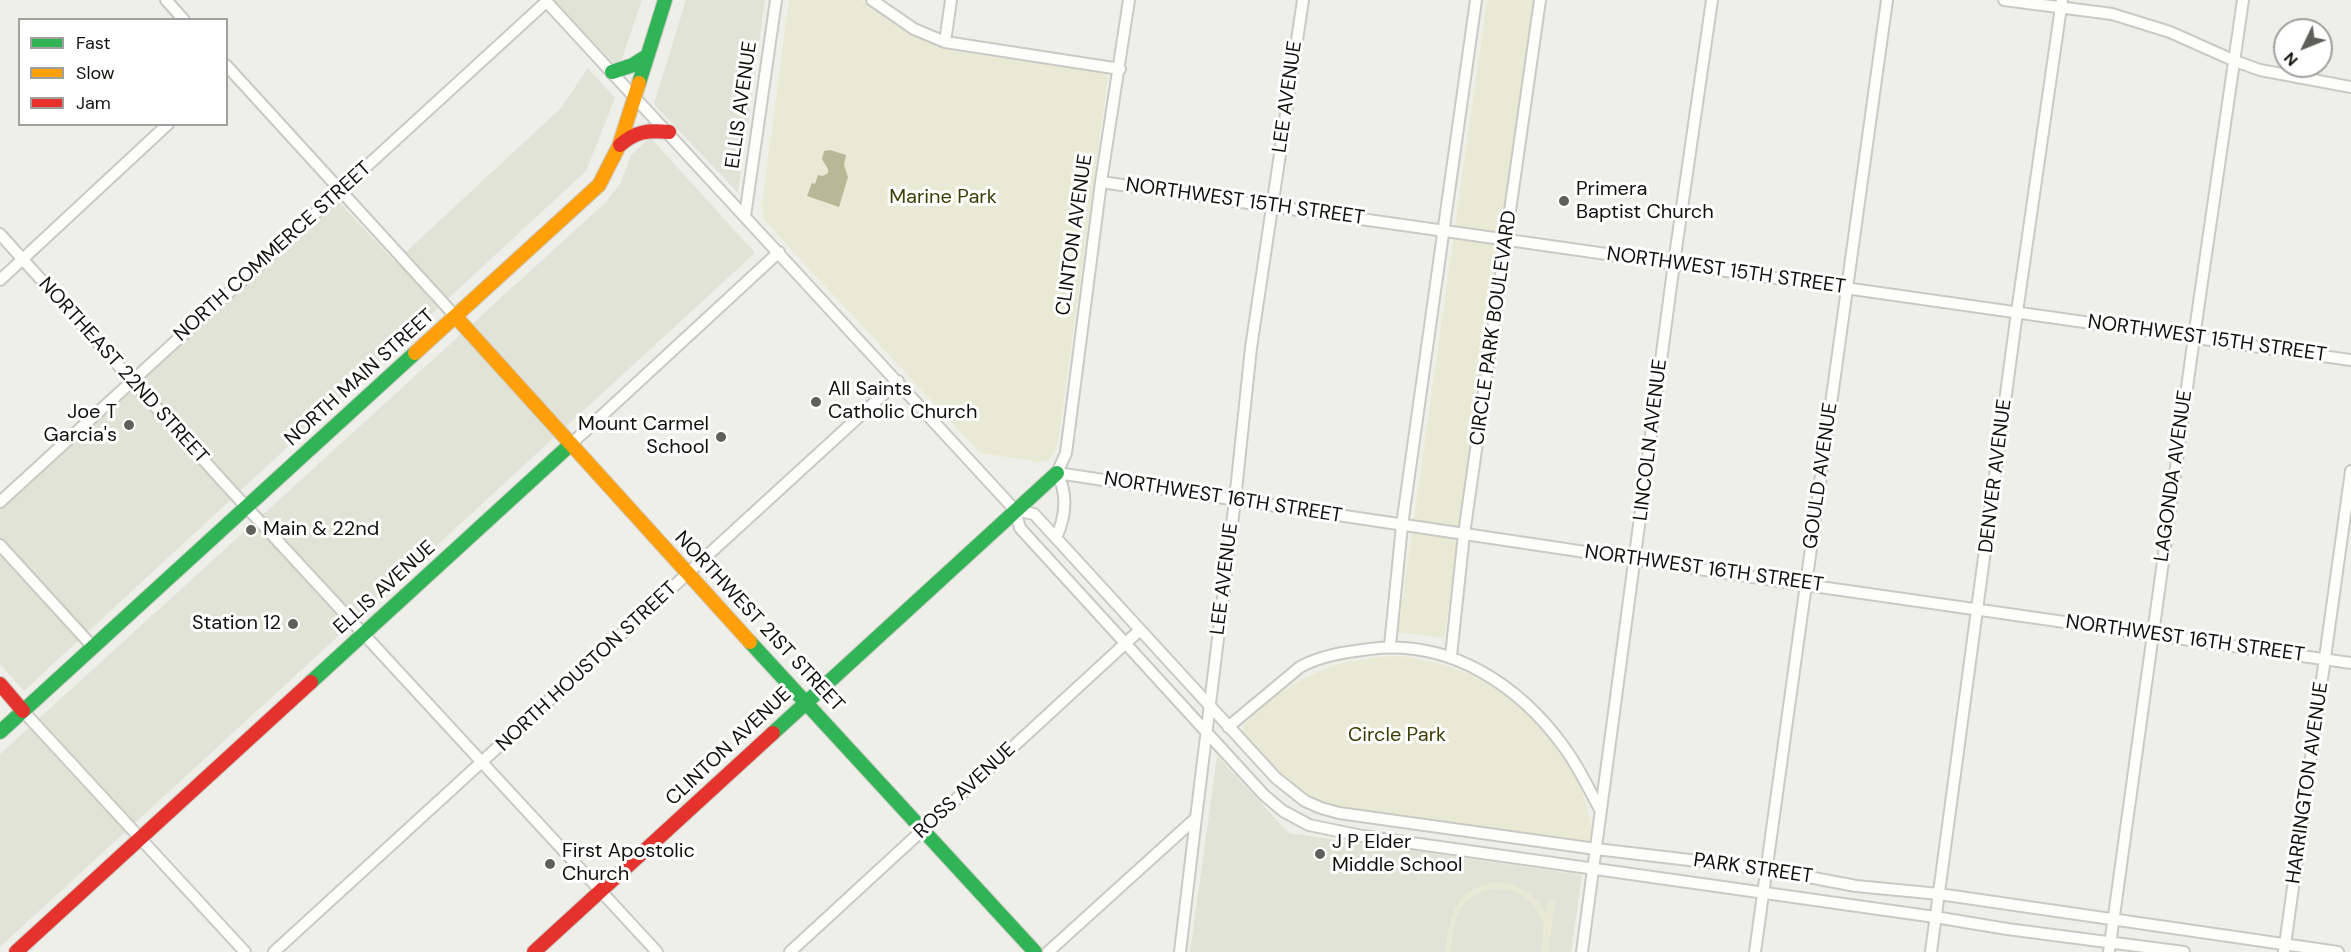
<!DOCTYPE html>
<html>
<head>
<meta charset="utf-8">
<style>
  body { margin:0 }
  #map { position:relative; width:2351px; height:952px; overflow:hidden; background:#efefe9; font-family:"DM Sans",sans-serif }
  canvas { display:block }
  .legend { position:absolute; left:18px; top:18px; width:210px; height:108px; box-sizing:border-box; background:#fff; border:2px solid #a0a09f; margin:0; padding:8px 10px; list-style:none; font-size:18px; color:#11110e }
  .legend li { display:flex; align-items:center; gap:12px; height:30px }
  .legend b { width:30px; border:2px solid #a0a09f }
  .north { position:absolute; left:2273px; top:18px; width:60px; height:60px; box-sizing:border-box; background:#fff; border:2px solid #a0a09f; border-radius:50%; rotate:227deg; font-size:16px; font-weight:700; line-height:24px; text-align:center; color:#11110e }
  .north::after { content:''; display:block; margin:auto; width:21px; height:27px; background:#5f5f5b; clip-path:polygon(50% 0,100% 100%,50% 72%,0 100%) }
</style>
</head>
<body>
<div id="map">
<canvas width="2351" height="952"></canvas>
<ul class="legend">
<li><b style="height:8px;background:#30b455"></b>Fast</li>
<li><b style="height:8px;background:#ff9f0a"></b>Slow</li>
<li><b style="height:8px;background:#e5322d"></b>Jam</li>
</ul>
<div class="north">N</div>
</div>
<script>
const ctx = document.querySelector('canvas').getContext('2d');
ctx.lineJoin = 'round';
function fill(path, color) {
  ctx.fillStyle = color;
  ctx.fill(path, 'evenodd');
}
function strokePath(path, color, width, dash) {
  ctx.strokeStyle = color;
  ctx.lineWidth = width;
  ctx.lineCap = dash ? 'butt' : 'round';
  ctx.setLineDash(dash || []);
  ctx.stroke(path);
}
function label(font, color, halo, rows, align = 'center') {
  ctx.font = font + ' "DM Sans",sans-serif';
  ctx.lineWidth = 6;
  ctx.setLineDash([]);
  ctx.textBaseline = 'middle';
  ctx.strokeStyle = halo;
  ctx.fillStyle = color;
  for (const [text, x, y, turn = 0] of rows) {
    ctx.save();
    ctx.translate(x, y);
    ctx.rotate((+turn || 0) * Math.PI / 180);
    ctx.textAlign = isNaN(turn) ? turn : align;
    if (halo) ctx.strokeText(text, 0, 0);
    ctx.fillText(text, 0, 0);
    ctx.restore();
  }
}
fill(new Path2D(`
  M554,0h88l-23,68 -20,-20z
  M686,0h79l-27,193 -84,-89z
  M588,68l27,30 -29,73 -562,520 -24,-27v-154l338,-309 57,61 166,-154z
  M650,137l105,116 -755,694v-193l606,-552 15,-20 10,-27z
  M1217,756l72,77 293,42 -11,77h-381z`), '#e2e3d7');
fill(new Path2D(`
  M789,0h72l63,41 30,10 150,22 4,3 -50,367 -9,17 -10,2 -59,-9 -216,-233 -2,-16z
  M1487,0h47l-90,638 -46,-6z
  M1401,656c68,10 114,35 155,90 13,17 24,36 30,57 3,11 9,29 2,40l-250,-35c-48,-14 -63,-37 -95,-72v-11c51,-48 87,-67 158,-69z
  M1498,882c22,2 38,13 48,33l2,-14 7,1 -7,50h-7c2,-11 4,-22 0,-33 -11,-34 -58,-42 -79,-12 -9,13 -9,30 -11,45h-6c5,-36 10,-65 53,-70z`), '#e9ead6');
fill(new Path2D(`
  M830,150l16,5 -2,10 4,12 -9,30 -32,-11 5,-13 3,1 3,-9 5,1 5,-3v-4l-6,-10 2,-8z`), '#b7b896');
const street = new Path2D(`
  M166,0l18,20
  M545,0l470,510 5,18 244,267 19,16 26,14 53,11 573,81 72,12 177,23
  M872,0l42,29 31,13 175,27
  M2004,0l108,14 58,18 65,29 25,9 91,17
  M945,42l6,-42
  M226,65l230,252
  M1101,182l1250,178
  M745,216l31,-216
  M0,234l227,252 430,466
  M0,280l168,-156
  M571,444l208,-192
  M1057,473l749,112 545,78
  M1057,473l9,-20 35,-271 28,-182
  M0,502l546,-500
  M1015,510l19,4 242,264 29,23 16,7 18,5 257,36 170,20 90,17 83,8 399,58
  M1056,538c10,-22 12,-44 1,-65
  M0,545l93,102
  M1390,646l12,-121 74,-525
  M1451,656l13,-122 76,-534
  M23,711l222,241
  M1228,727l72,-60c22,-12 46,-15 70,-18 80,-10 149,36 194,98 15,20 25,43 37,64
  M274,952l624,-571
  M790,952l350,-322
  M1048,952l148,-134 39,-318 16,-152 52,-348
  M1180,952l16,-134
  M1582,952l92,-689 38,-263
  M1755,952l132,-952
  M1931,952l86,-640 45,-312
  M2109,952l85,-615 49,-337
  M2284,952l67,-481`);
const fast = new Path2D(`
  M612,72l21,-7 14,-9
  M639,83l26,-83
  M750,642l285,310
  M311,682l260,-238
  M0,732l415,-379
  M773,733l284,-260`);
const slow = new Path2D(`
  M456,317l294,325
  M415,353l184,-168 20,-39 20,-63`);
const jam = new Path2D(`
  M620,145c16,-14 29,-15 49,-13
  M0,684l23,27
  M16,952l295,-270
  M534,952l239,-219`);
strokePath(street, '#cacac5', 14);
strokePath(fast, '#cacac5', 16);
strokePath(slow, '#cacac5', 16);
strokePath(jam, '#cacac5', 16);
strokePath(street, '#fdfdfc', 10);
strokePath(fast, '#30b455', 14);
strokePath(slow, '#ff9f0a', 14);
strokePath(jam, '#e5322d', 14);
for (const [x, y, r, color] of [
  [1564,201,6,"#5f5f5b"],
  [816,402,6,"#5f5f5b"],
  [129,425,6,"#5f5f5b"],
  [721,437,6,"#5f5f5b"],
  [251,530,6,"#5f5f5b"],
  [293,624,6,"#5f5f5b"],
  [1320,854,6,"#5f5f5b"],
  [550,864,6,"#5f5f5b"]
]) {
  const dot = new Path2D();
  dot.arc(x, y, r, 0, 2 * Math.PI);
  ctx.fillStyle = color;
  ctx.fill(dot);
  strokePath(dot, '#fff', 2);
}
label('20px', '#11110e', '#fff', [
  ["LEE AVENUE",1288,97,-82],
  ["ELLIS AVENUE",742,105,-82],
  ["NORTHWEST 15TH STREET",1245,202,8],
  ["CLINTON AVENUE",1075,235,-82],
  ["NORTH COMMERCE STREET",273,252,-42],
  ["NORTHWEST 15TH STREET",1726,271,8],
  ["CIRCLE PARK BOULEVARD",1494,328,-82],
  ["NORTHWEST 15TH STREET",2207,339,8],
  ["NORTHEAST 22ND STREET",123,371,48],
  ["NORTH MAIN STREET",360,378,-42],
  ["LINCOLN AVENUE",1651,440,-83],
  ["GOULD AVENUE",1821,476,-82],
  ["DENVER AVENUE",1996,476,-83],
  ["LAGONDA AVENUE",2174,476,-82],
  ["NORTHWEST 16TH STREET",1223,498,9],
  ["NORTHWEST 16TH STREET",1704,569,8],
  ["LEE AVENUE",1225,579,-83],
  ["ELLIS AVENUE",385,588,-42],
  ["NORTHWEST 21ST STREET",759,622,47],
  ["NORTHWEST 16TH STREET",2185,639,8],
  ["NORTH HOUSTON STREET",587,667,-43],
  ["CLINTON AVENUE",729,747,-43],
  ["HARRINGTON AVENUE",2308,783,-82],
  ["ROSS AVENUE",965,791,-43],
  ["PARK STREET",1753,869,8]
]);
label('20px', '#11110e', '#fff', [
  ["Primera",1576,190],
  ["Baptist Church",1576,213],
  ["All Saints",828,390],
  ["Catholic Church",828,413],
  ["Joe T",117,413,"right"],
  ["Garcia's",117,436,"right"],
  ["Mount Carmel",709,425,"right"],
  ["School",709,448,"right"],
  ["Main & 22nd",263,530],
  ["Station 12",281,624,"right"],
  ["J P Elder",1332,843],
  ["Middle School",1332,866],
  ["First Apostolic",562,852],
  ["Church",562,875]
], 'left');
label('20px', '#3d3d03', '#fff', [
  ["Marine Park",943,198],
  ["Circle Park",1397,736]
]);
</script>
</body>
</html>
